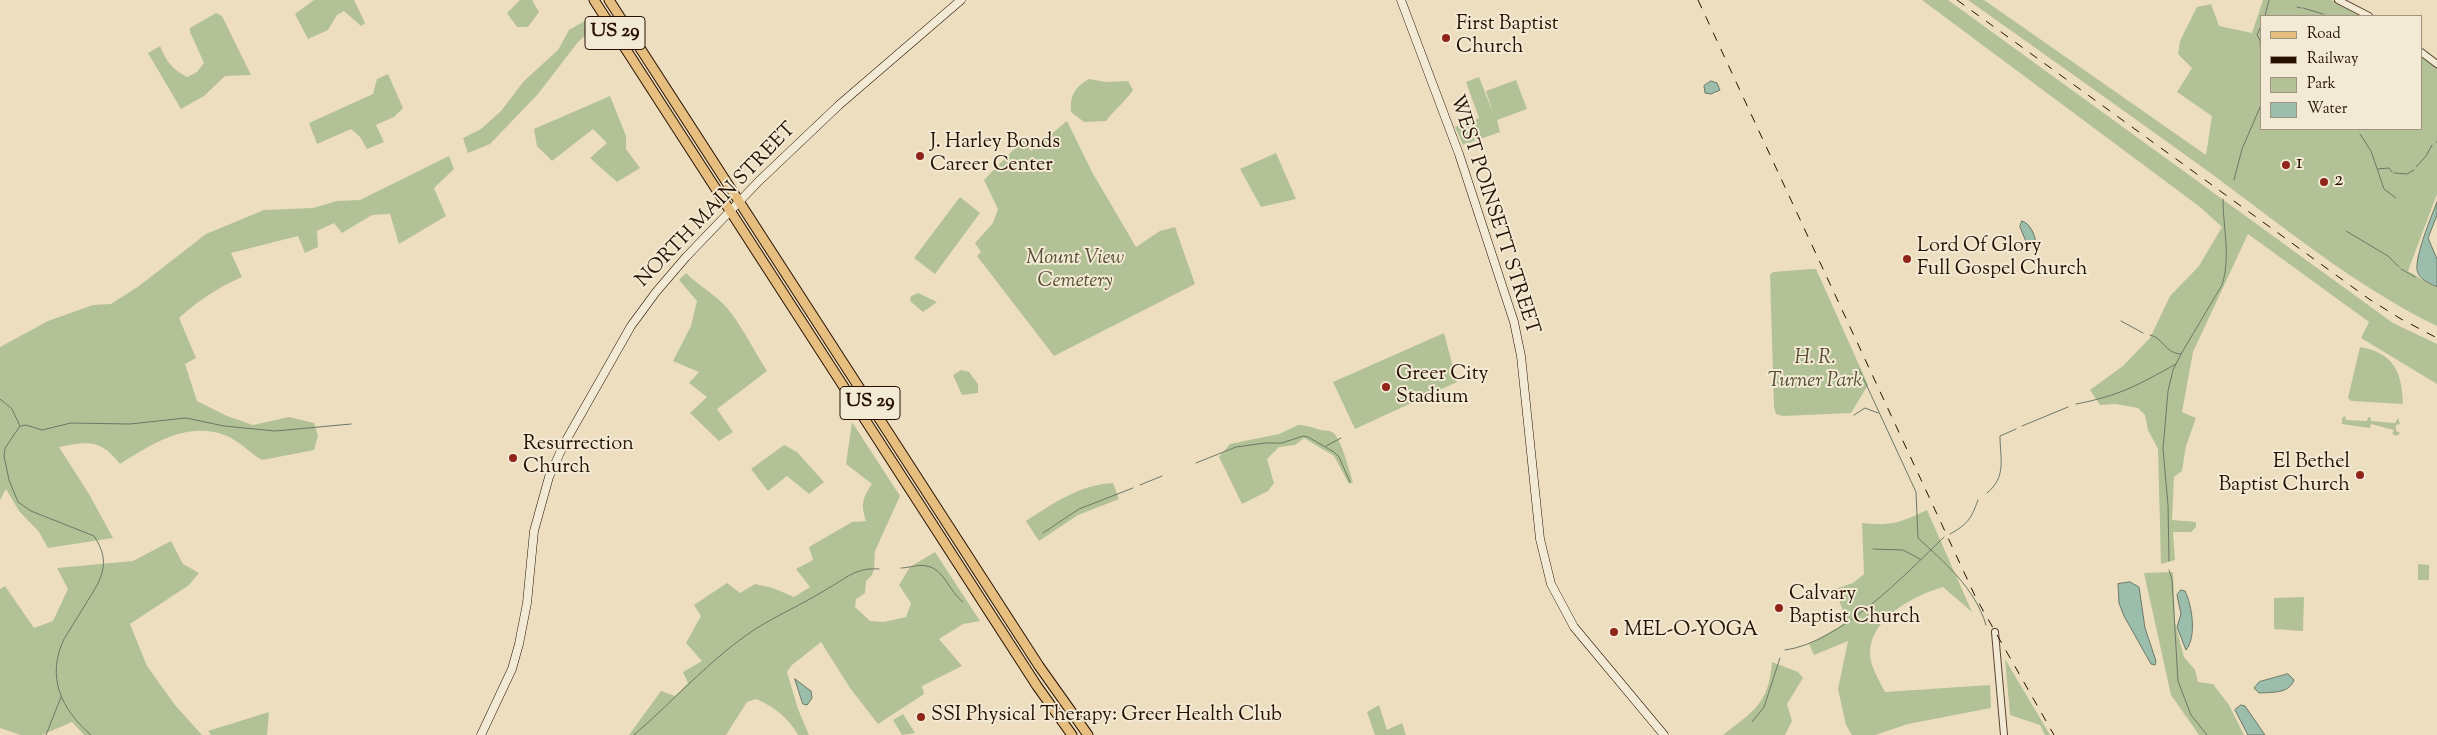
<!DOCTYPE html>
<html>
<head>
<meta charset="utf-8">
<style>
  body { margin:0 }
  #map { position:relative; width:2437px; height:735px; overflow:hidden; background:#eddebf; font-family:"Sorts Mill Goudy",serif }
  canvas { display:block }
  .legend { position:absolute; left:2260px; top:15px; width:162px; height:115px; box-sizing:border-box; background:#f3ead5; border:1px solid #a19380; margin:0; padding:6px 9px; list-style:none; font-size:15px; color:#271000 }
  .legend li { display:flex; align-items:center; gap:10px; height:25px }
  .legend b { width:25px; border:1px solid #a19380 }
</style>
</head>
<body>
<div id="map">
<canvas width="2437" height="735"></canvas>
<ul class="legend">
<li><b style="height:6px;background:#e6bf80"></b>Road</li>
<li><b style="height:6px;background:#271000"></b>Railway</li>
<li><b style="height:14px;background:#b3c296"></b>Park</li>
<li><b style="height:14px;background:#9abdac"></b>Water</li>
</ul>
</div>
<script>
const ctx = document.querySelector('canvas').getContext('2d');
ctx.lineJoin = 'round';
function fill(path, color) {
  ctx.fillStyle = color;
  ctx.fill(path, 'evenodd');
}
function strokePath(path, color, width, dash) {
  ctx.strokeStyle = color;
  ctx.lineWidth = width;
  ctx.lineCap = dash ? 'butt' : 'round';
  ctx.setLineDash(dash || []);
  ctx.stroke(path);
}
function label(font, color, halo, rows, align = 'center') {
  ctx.font = font + ' "Sorts Mill Goudy",serif';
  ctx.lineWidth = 4;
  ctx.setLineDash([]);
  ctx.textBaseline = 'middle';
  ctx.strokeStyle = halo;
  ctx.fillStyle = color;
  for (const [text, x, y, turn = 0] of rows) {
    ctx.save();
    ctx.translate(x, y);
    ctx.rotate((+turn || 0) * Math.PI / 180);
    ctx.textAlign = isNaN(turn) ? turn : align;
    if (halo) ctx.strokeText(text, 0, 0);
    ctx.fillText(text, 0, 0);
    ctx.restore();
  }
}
fill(new Path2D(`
  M314,0h40l11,23 -4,3 -17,-15 -7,4 -9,15 -20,9 -13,-25z
  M520,0h12l7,12 -11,15h-11l-10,-14z
  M1922,0h26l445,323 44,21v40l-76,-46 8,-16 -121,-88 -55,118 -11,60 14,6 -10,28 -4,25 -8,6 -2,43 24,2v5l-5,5h-18l2,28 -14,4 -3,-115 -10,-19 -3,-15 -7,-7 -22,-4 -16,1 -10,-15 33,-24 27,-28 20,-42 29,-30 23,-39 -22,-20z
  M1968,0h16l222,155 6,-39 -35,-24 15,-24 -14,-14 2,-13 17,-34 14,-3 8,22 33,7 11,-33h68l36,16h-106v113h160v-74l16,12v127l-29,77 29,17v38c-86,-42 -158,-103 -235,-159 -77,-56 -156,-111 -234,-167z
  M216,13l6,3 29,59 -26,1 -21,20 -23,13 -33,-56 12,-7c6,15 12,23 27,31l10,-5 7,-9 -14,-31v-4z
  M590,18l6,8 -18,16 -40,52 -48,50 -22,9 -5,-15 18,-9 20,-18 23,-30 34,-31 11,-20z
  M388,74l15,34 -9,9 -18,8 8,17 -17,7 -7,-12 -9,-8 -34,15 -8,-21 64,-29 4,-15z
  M1479,77l14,36 -7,-22 30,-11 11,29 -30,11 3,12 -37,13 -8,-18 24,-9 -13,-36z
  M1089,79l17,3 22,-1 5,9c-8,12 -19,20 -27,31l-22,1 -13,-10c-1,-17 4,-25 18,-33z
  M610,96l16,40v13l14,19 -23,14 -27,-24 17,-15 -14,-14 -41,32 -15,-15 -3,-17z
  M1067,121l25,51 44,75 24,-16 15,-4 20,57 -141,72 -77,-100 4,-4 -6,-9 18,-20 5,-14 -14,-29 39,-40 8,11z
  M1276,153l20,46 -35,8 -21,-38z
  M449,156l5,13 -20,19 12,28 -47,28 -9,-30 -18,1 -30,18 -8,-10 -17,8 1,16 -13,6 -7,-17 -67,17 11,24c-24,10 -44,24 -63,41l17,40 -11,6 12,37 30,15 26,9 36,-8 25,6 4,13 -4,14 -52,10c-12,-7 -23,-19 -35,-24 -39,-16 -75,8 -107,28 -19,-25 -32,-23 -61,-17l30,47 24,44 -65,10 -9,-16 -20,-21 -13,-22 -6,11v-153l48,-26 45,-16 18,-1 28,-18 67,-52 58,-24 49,-2 24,-7 23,-1z
  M960,197l20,16 -45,61 -21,-16z
  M1811,269h5l52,116 -17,28 -68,3 -7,-2 -2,-7 -4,-132 3,-3z
  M686,273c13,13 29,21 41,35 16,19 27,43 40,63l-50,38 16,23 -14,9 -29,-28 17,-16 -18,-14 10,-11 -26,-11 18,-35 6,-25 -18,-21z
  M918,293l19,9 -14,10 -13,-11 1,-5z
  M1444,333l13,49 -102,47 -22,-47z
  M2360,347c34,6 42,25 43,57l-52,-3 -3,-3z
  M961,370l8,2 9,12v9l-16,2 -9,-20z
  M2345,416l1,4 21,1 1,-4 3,1v3l24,2 3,-5 2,6 -4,1v6l4,2 -3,3 -5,-2 2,-4 -23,-6 -1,4 -28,-4v-6z
  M852,422l48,74 -25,55 -1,18 -2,6 -6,6 -1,12 -9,6 -1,8 15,14 14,1 22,-5 5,-14 -12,-18 11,-18 25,-15 45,69 -17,3 -24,15 23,27 -40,20 2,8 -46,30 -28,-36 -29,-46 -29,23 -5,7 11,37 11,26h-11c-9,-17 -25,-29 -42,-36l-9,3 -21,33h-97l32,-44 14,5 13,-13 -5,-11 19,-11 -16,-18 15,-27 -7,-11 33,-22 13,10 15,-9 18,4 21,9 16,-10 -14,-18 17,-9 -4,-13 43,-25 14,-1c-5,-16 -4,-23 6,-37l-26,-20z
  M1298,425c9,0 15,3 23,5 4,1 8,0 11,2 9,4 17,39 21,50l-4,2 -15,-28 -30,-18 -9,7 -16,2 -12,12 7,24 -6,8 -26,13 -23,-47 11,-13 49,-10z
  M784,445l13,7 27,30 -15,12 -22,-18 -19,15 -17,-22z
  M1113,483l6,16 -41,16 -39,26 -13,-20c26,-17 55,-37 87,-38z
  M1927,510l45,102 -29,-25c-28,8 -73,31 -73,66 0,13 9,27 15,39l105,-7 1,23 -83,16 -33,11h-23l-6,-10 -8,-36 10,-48 -34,14 -5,-11 38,-22 -12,-33 18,-6 11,-9 -2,-51c31,3 37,0 65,-13z
  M171,541l12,23 16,9 -10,12 -59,39 17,42 28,39 27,30h-118l-12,-13 -30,13h-21l-21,-7v-139l5,-3 29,42 19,-7 15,-32 -11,-21 76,-7z
  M2418,564l11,1v15h-11z
  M2173,572l2,51 9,34 11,13 3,12 15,2 16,21 15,30h-45l-28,-40 -27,-122z
  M2304,597l-1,34 -29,-2v-31z
  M2005,659l45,76h-5l-5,-10 -30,-10z
  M1772,662l26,10 5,6 -16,26 5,17 -7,14h-62c30,-24 46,-31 49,-73z
  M1379,705l8,25 15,-7 4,12h-31l-8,-23z
  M269,712l-2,23h-56l-3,-4z
  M903,714l12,19 -13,2 -9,-15z`), '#b3c296');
const water = new Path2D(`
  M1711,81l6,2 3,7 -9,4 -6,-1 -1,-7z
  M2437,202v13l-9,23 9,21v28c-6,-3 -16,-7 -19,-14 -6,-11 14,-58 19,-71z
  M2022,221c8,2 13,14 14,22l-2,4 -7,-3 -7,-17z
  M2130,582l9,5 6,41 11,33 -1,4 -4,-1 -27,-48 -5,-13 -1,-19z
  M2181,590l4,1c7,14 12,46 1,59l-9,-23 4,-13 -4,-19z
  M2288,674l6,6c-5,14 -22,12 -35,13l-5,-5 5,-6z
  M795,679l16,12 1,7 -5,7 -4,-1z
  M2241,705l4,1 20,29h-17l-13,-25z`);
fill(water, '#9abdac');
strokePath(water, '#6c7867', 1);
strokePath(new Path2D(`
  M2297,7l4,1
  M2303,8l20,6
  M2325,15l3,1
  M2265,16l4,-16
  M2261,26l-4,9 3,5 1,16
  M2360,134l11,17 13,38 12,9
  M2436,142h1
  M2416,167l10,-11 6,-11
  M2378,169l11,-1 3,4
  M2394,173l13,1 7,-4
  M2234,180l8,-31 19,-44
  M2346,231l42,25 11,11
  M2401,269l14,8
  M2121,321l22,12
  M2150,335c13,2 15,19 31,19
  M1859,369l57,123 2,46c27,25 57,50 68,87
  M0,399l12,10 8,17 -15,22 -1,8 5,24 9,22 13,9 63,25c19,28 6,45 -9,69 -7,11 -14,23 -21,34 -18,38 -3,70 27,96
  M2076,404c43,-8 62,-19 100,-40
  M1854,415l11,-7 13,5
  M21,426l5,-1 16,5 29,-7 59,1 56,-6 38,8 51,5 76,-7
  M2022,426l46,-19
  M1326,446l15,-8
  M1196,463l40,-16 29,-4h17l21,-7 5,1 26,15 5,5 11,25
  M1140,485l22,-9
  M1987,493c20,-16 13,-35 13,-57l16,-7
  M1043,533l36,-24 54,-21
  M1950,534c18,-10 21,-15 28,-34
  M1873,549l30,1 17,9
  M2169,561l-1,-56 -5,-56 5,-58 5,-21 8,-16 41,-69c9,-28 1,-57 1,-86
  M901,568c8,0 17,-4 25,-2 18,2 23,26 37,36
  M2169,570l3,10 6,101 13,34 16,20
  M1785,650c55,-7 121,-76 159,-113
  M1752,722l12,-15 16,-49
  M46,735l15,-38
  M634,735c37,-32 71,-70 111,-99 25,-18 55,-30 82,-47 18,-10 29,-22 52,-20`), '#6c7867', 1);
const tertiary = new Path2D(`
  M2338,0l31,16
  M2421,52l16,12
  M1995,632l9,103`);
const secondary = new Path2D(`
  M1401,0l58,154 55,168 7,34 19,183 11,45 23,43 90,108
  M481,735l31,-66 7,-25 8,-41 7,-72 15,-54 15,-33 67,-118 25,-34 30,-35 73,-76 80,-76 122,-105`);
const primary = new Path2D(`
  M594,0l443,686 35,49
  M609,0l430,666 49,69`);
strokePath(tertiary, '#584430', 8);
strokePath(secondary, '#271000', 9);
strokePath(primary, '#271000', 11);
strokePath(tertiary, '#f3ead5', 6);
strokePath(secondary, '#f3ead5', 8);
strokePath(primary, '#e6bf80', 9);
strokePath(new Path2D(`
  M1698,0l278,598 78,137
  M1957,0l412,299 32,20 36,19`), '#271000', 1, [9, 9]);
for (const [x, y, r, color] of [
  [1446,38,5,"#8f2418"],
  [920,156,5,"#8f2418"],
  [2286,165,5,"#8f2418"],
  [2324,182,5,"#8f2418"],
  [1907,259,5,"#8f2418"],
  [1386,387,5,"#8f2418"],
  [513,458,5,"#8f2418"],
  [2360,475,5,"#8f2418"],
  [1779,608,5,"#8f2418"],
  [1614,632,5,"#8f2418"],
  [921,717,5,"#8f2418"]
]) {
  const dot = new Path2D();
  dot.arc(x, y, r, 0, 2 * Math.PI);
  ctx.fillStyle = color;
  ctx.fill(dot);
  strokePath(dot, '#f3ead5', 2);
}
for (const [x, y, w] of [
  [615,33,60],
  [870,403,60]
]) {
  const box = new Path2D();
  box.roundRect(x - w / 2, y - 16.5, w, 33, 4);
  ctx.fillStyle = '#f3ead5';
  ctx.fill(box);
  strokePath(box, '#271000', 1);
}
label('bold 19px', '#271000', null, [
  ["US 29",615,33],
  ["US 29",870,403]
]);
label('20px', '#271000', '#f3ead5', [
  ["First Baptist",1456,26],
  ["Church",1456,49],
  ["J. Harley Bonds",930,144],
  ["Career Center",930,167],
  ["1",2296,165],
  ["2",2334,182],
  ["Lord Of Glory",1917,248],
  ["Full Gospel Church",1917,271],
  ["Greer City",1396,376],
  ["Stadium",1396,399],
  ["Resurrection",523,446],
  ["Church",523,469],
  ["El Bethel",2350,464,"right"],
  ["Baptist Church",2350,487,"right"],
  ["Calvary",1789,596],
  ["Baptist Church",1789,619],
  ["MEL-O-YOGA",1624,632],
  ["SSI Physical Therapy: Greer Health Club",931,717]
], 'left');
label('20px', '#271000', '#f3ead5', [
  ["NORTH MAIN STREET",717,206,-46],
  ["WEST POINSETT STREET",1493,215,72]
]);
label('italic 20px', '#584e34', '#f3ead5', [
  ["Mount View",1075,260],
  ["Cemetery",1075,283],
  ["H. R.",1815,360],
  ["Turner Park",1815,383]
]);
</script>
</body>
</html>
